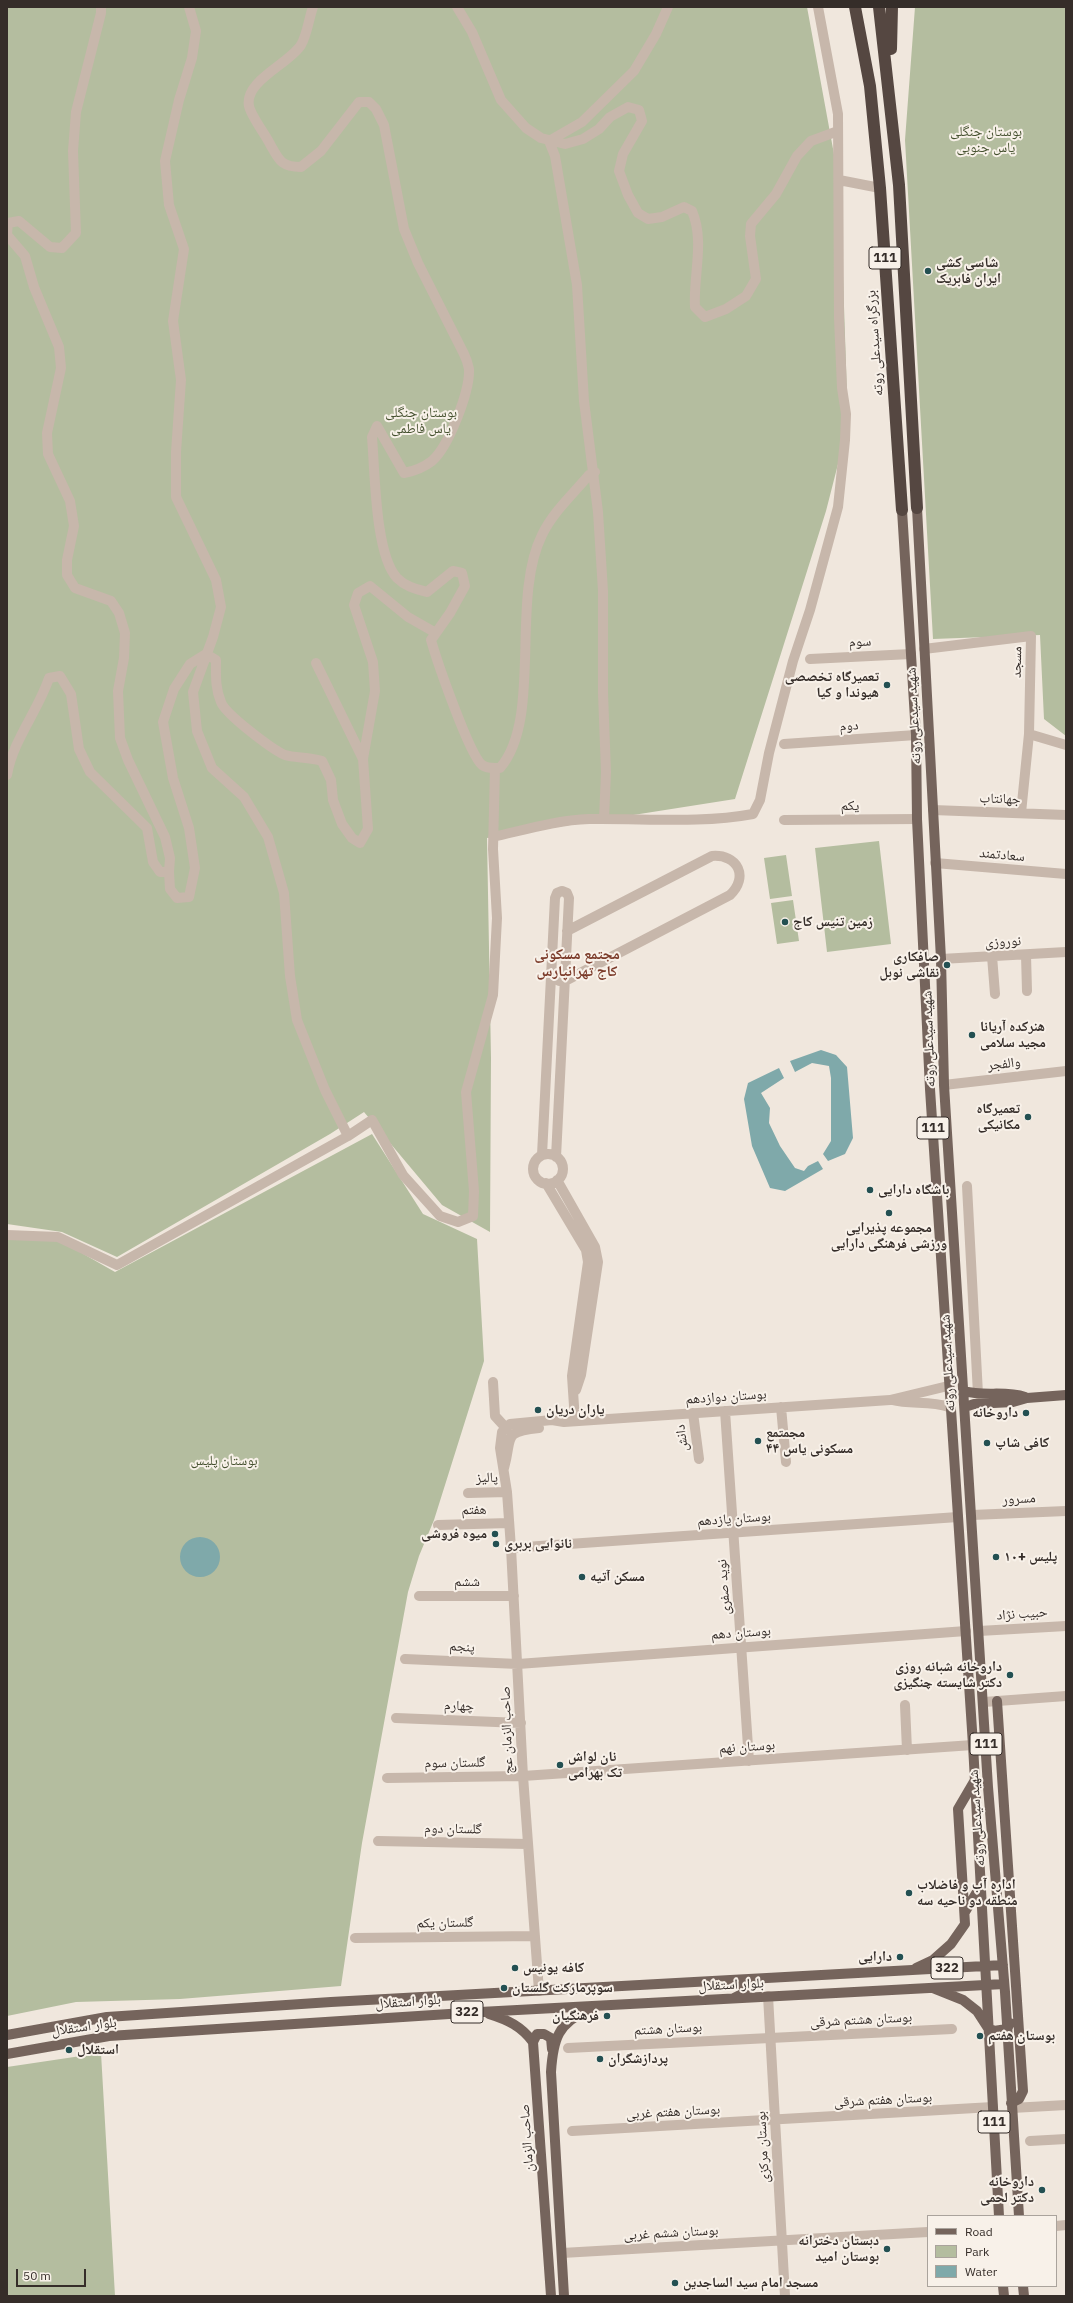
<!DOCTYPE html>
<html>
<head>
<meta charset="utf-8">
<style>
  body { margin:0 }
  #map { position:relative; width:1073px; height:2303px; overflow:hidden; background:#f0e7dd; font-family:"IBM Plex Sans",sans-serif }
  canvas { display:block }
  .frame { position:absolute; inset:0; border:8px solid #352d29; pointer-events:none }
  .legend { position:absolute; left:927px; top:2215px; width:130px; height:72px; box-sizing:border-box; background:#f8f1e9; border:1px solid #aaa39c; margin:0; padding:5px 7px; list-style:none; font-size:12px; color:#352d29 }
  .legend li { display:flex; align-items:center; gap:8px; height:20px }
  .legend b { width:20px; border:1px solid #aaa39c }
  .scale { position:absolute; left:16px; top:2269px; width:70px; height:18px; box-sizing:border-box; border:2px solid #352d29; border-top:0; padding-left:5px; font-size:12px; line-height:14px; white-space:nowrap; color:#352d29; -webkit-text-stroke:3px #f8f1e9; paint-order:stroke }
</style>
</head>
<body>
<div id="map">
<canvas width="1073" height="2303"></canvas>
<div class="frame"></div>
<ul class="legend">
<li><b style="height:5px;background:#75645c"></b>Road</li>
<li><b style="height:11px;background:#b4bd9f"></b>Park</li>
<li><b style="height:11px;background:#7fa9aa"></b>Water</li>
</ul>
<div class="scale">50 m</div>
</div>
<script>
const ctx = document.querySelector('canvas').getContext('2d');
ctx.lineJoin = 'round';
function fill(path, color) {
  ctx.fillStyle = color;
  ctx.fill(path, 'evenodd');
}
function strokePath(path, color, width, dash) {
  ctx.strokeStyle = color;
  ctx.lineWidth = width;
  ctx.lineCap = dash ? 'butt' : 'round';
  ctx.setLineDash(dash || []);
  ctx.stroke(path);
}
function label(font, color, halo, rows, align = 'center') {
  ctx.font = font + ' "IBM Plex Sans","Noto Naskh Arabic",sans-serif';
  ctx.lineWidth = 4;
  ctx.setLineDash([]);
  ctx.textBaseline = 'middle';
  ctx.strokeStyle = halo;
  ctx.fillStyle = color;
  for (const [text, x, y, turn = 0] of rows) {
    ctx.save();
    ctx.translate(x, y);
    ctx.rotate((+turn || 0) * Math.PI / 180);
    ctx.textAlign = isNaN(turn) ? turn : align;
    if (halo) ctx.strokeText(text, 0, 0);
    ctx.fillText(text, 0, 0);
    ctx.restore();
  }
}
fill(new Path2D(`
  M7,7h800l33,180 8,238 -22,86 -91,288 -248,39 4,220 -1,174 -48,-27 -78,-93 -34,22 -213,123 -55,-25 -55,-8z
  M915,7h151v729l-22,-17 -4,-84 -107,4 -28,-499z
  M879,841l12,103 -64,8 -12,-104z
  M786,855l6,41 -22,3 -6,-41z
  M793,900l6,41 -22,3 -6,-41z
  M372,1134l51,80 54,25 7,122 -50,159 -15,36 -11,36 -46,251 -21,143 -161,13 -104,3 -69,14v-776h52l56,32z
  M101,2053l14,243h-108v-229z`), '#b4bd9f');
fill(new Path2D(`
  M821,1050l15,5 11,12 6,71 -8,16 -17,7 -5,-7 8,-13v-63l-2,-12 -17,-3 -17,9 -5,-11z
  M779,1068l5,10 -23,15 9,15 -1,15 11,23 15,22 9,3 4,-5 10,-5 5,8 -38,22 -15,-3 -18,-42 -8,-47 4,-16z
  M180 1557a20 20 0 1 1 40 0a20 20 0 1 1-40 0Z`), '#7fa9aa');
strokePath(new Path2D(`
  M189,7l7,24 -4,27 -13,42 -14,61 4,44 15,44 -11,72 8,59 -5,72v45l40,83 5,27 -8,30 -20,55 4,39 15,37 32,29 24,40 16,56 6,83 7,44 28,70 23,46 24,-16 31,55 37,41 18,6 15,-6 1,-25 -8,-99 27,-97 4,-77 -4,-69 2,-81
  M313,7c-4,11 -6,28 -12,38 -12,19 -57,36 -52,61 2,10 16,28 21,38 9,16 11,23 31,23l20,-16 38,-49h10l7,7 8,16 20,104 14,34 46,91c2,4 4,10 5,15 1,22 -20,77 -37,92 -9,7 -17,10 -28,12l-27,-47 -5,11c3,34 3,118 25,141 9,9 19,11 30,14l26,-21 9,2 3,13 -15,27 -19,27c6,21 38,114 51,125 6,4 12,3 18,3 43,-50 10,-169 42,-233 11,-23 31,-41 47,-60l6,-3
  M457,7l15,25 29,68 25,28 15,10 24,6 18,-5 16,-10 11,-12 18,-10 11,3 3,11 -19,33 -4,17 9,24 10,18 10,6 14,-2 22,-10 8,4c13,30 1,65 3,96l10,10 21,-8 20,-13 10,-17 -6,-43 1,-12 25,-30 21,-38 14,-15 27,-10
  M549,141l6,15 22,129 7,116 14,111 5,79v102l3,79 -2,47
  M549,141l33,-19 52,-51 22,-37 12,-27
  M839,180l41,8
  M7,234l1,-11 11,-2 31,26 12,1 14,-15 -3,-82 3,-39 25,-99v-6
  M7,235l18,21 9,31 25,60 2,21 -14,65 1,21 22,47 4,25 -7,34v15l8,13 36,13 8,12 6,20 -1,25 -6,33 2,47 8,22 37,77 5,21 -1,14h-9l-7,-10 -6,-34 -57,-56 -11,-23 -8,-55 -11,-18 -11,2c-11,33 -36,62 -42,97
  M924,649l107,-13 -2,98 37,11
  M206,654l10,6c0,15 -1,28 5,42 4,12 52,48 64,53 9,3 25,2 37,6l9,19 2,20 9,24 10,14 8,5 8,-14 -5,-70 12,-68 -2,-29 -19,-57 4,-12 12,-7 38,31 28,16
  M810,659l101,-5
  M316,663l47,96
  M784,744l132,-9
  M933,810l133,5
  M1021,813l8,-79
  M784,820l133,-1
  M493,837c31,-7 64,-17 96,-18 55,-1 110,5 164,-5l7,-14 9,-47 24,-92 17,-51 28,-103 7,-67 1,-26 -4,-26 -3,-70 -1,-204 -20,-107
  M935,863l131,11
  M169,872l1,17 7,9 12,-1 6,-29 -6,-40 -16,-50 -10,-56 11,-33 16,-25 16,-10
  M1026,955l1,36
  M992,956l3,38
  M941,959l125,-7
  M559,981h6l165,-86c19,-18 8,-41 -18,-39l-145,75
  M944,1085l122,-14
  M533 1169a15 15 0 1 1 30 0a15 15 0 1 1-30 0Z
  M542,1155l13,-257 2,-5 5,-2 5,2 2,5 -13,259
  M557,1180l38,67 3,15 -17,113 -5,15
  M546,1183l40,67 2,12 -16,114 3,45
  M967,1186l11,208
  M7,1235l51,2 59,28 231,-129
  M493,1382l2,34 11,12
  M892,1400c19,5 38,0 57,7
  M781,1407l5,55
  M725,1411l24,350
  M693,1413l6,46
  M504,1468c9,-31 -3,-36 35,-40
  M468,1493l39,-1
  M972,1515l94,-4
  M438,1525l71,-2
  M511,1548l447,-31
  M419,1596h95
  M979,1631l87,-5
  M405,1659l113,5 448,-33
  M984,1702l82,-6
  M905,1705l2,45
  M396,1718l125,5
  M387,1778l136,-2 450,-31
  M378,1841l150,3
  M355,1938l180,-2
  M539,1991l-16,-215 -12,-228 -4,-56 -7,-44 2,-16 8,-8 42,-4 12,2 326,-22 58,-14
  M768,1996l17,300
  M568,2048l384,-19
  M1012,2108l54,-3
  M572,2131l421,-24
  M1030,2141l36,-2
  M1056,2226l10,-1
  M562,2253l366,-21`), '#c7b7ab', 10);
strokePath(new Path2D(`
  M917,508l24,451 3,126 44,702 17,205 14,224
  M902,510l14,225 1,84 13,270 43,656 26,471
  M964,1391c20,6 41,-1 61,6
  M965,1407l9,-3 39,-2 14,-4 39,-3
  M997,1701l26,390 -4,8 -8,4
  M965,1912l16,-27
  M916,1968l17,-8 18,-16 14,-20 -7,-115 17,-29
  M734,1980l12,8 -2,5 -10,5
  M933,1988l30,12 14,11 11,17 6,3 13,-2 3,-6
  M489,2014c19,6 32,12 44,28l18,254
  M7,2035l100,-18 224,-15 672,-37
  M533,2042l4,-8h7l7,4 1,11
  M7,2054l102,-18 371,-24 524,-28
  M1003,2286l1,10
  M1023,2286l1,10
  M564,2296l-13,-224c2,-32 7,-50 38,-62`), '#75645c', 10);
strokePath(new Path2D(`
  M855,7l15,79 10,102 22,322
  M879,7l20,178 18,323
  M891,49l1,-42`), '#554741', 12);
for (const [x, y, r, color] of [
  [928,271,4,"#235052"],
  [887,685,4,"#235052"],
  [785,922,4,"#235052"],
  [947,965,4,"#235052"],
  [972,1035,4,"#235052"],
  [1028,1117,4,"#235052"],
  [870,1190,4,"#235052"],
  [889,1213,4,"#235052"],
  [538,1410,4,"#235052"],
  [1026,1413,4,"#235052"],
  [758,1441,4,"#235052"],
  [987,1443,4,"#235052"],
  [495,1534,4,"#235052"],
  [496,1544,4,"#235052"],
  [996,1557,4,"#235052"],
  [582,1577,4,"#235052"],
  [1010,1675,4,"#235052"],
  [560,1765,4,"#235052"],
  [909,1893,4,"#235052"],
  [900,1957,4,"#235052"],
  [515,1968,4,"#235052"],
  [504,1988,4,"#235052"],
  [607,2016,4,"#235052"],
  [980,2036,4,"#235052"],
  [69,2050,4,"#235052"],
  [600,2059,4,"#235052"],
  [1042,2190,4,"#235052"],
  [887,2249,4,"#235052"],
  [675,2283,4,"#235052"]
]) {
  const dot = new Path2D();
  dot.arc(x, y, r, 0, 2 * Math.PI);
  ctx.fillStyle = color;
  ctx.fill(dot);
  strokePath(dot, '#f8f1e9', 1.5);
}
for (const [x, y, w] of [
  [885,258,32],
  [933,1128,32],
  [986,1744,32],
  [947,1968,32],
  [467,2012,32],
  [994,2122,32]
]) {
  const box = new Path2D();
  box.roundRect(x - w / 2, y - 11, w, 22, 3);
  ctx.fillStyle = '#f8f1e9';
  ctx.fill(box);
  strokePath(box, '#352d29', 1);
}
label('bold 13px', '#352d29', null, [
  ["111",885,258],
  ["111",933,1128],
  ["111",986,1744],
  ["322",947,1968],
  ["322",467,2012],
  ["111",994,2122]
]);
label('14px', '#45512f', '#f8f1e9', [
  ["بوستان جنگلی",986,132],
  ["یاس جنوبی",986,148],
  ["بوستان جنگلی",421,413],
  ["یاس فاطمی",421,429],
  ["بوستان پلیس",224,1461]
]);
label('bold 14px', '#352d29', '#f8f1e9', [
  ["شاسی کشی",936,263],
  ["ایران فابریک",936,279],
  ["تعمیرگاه تخصصی",879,677,"right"],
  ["هیوندا و کیا",879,693,"right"],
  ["زمین تنیس کاج",793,922],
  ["صافکاری",939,957,"right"],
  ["نقاشی نوبل",939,973,"right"],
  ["هنرکده آریانا",980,1027],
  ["مجید سلامی",980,1043],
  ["تعمیرگاه",1020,1109,"right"],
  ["مکانیکی",1020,1125,"right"],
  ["باشگاه دارایی",878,1190],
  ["مجموعه پذیرایی",889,1228,"center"],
  ["ورزشی فرهنگی دارایی",889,1244,"center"],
  ["یاران دریان",546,1410],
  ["داروخانه",1018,1413,"right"],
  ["مجمتمع",766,1433],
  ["مسکونی یاس ۴۴",766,1449],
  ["کافی شاپ",995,1443],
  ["میوه فروشی",487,1534,"right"],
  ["نانوایی بربری",504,1544],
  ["پلیس +۱۰",1004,1557],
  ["مسکن آتیه",590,1577],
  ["داروخانه شبانه روزی",1002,1667,"right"],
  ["دکتر شایسته چنگیزی",1002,1683,"right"],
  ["نان‌ لواش‌",568,1757],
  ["تک‌ بهرامی",568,1773],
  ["اداره آب و فاضلاب",917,1885],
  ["منطقه دو ناحیه سه",917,1901],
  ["دارایی",892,1957,"right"],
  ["کافه یونیس",523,1968],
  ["سوپرمارکت گلستان",512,1988],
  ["فرهنگیان",599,2016,"right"],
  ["بوستان هفتم",988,2036],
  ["استقلال",77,2050],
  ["پردازشگران",608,2059],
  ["داروخانه",1034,2182,"right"],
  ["دکتر لحمی",1034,2198,"right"],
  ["دبستان دخترانه",879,2241,"right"],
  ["بوستان امید",879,2257,"right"],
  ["مسجد امام سید الساجدین",683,2283]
], 'left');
label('14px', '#352d29', '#f8f1e9', [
  ["بزرگراه سیدعلی روته",875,343,-94],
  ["سوم",860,642,-3],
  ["مسجد",1017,662,-89],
  ["شهید سیدعلی روته",914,716,-93],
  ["دوم",849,726,-4],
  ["جهانتاب",1000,799,2],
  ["یکم",850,806],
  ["سعادتمند",1002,855,5],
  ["نوروزی",1003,942,-3],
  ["شهید سیدعلی روته",929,1039,-92],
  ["والفجر",1004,1064,-7],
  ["شهید سیدعلی روته",948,1363,-93],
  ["بوستان دوازدهم",726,1397,-4],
  ["دانش",682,1438,-97],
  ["پالیز",487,1478,-1],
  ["مسرور",1019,1499,-3],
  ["هفتم",474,1510,-1],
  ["بوستان یازدهم",734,1519,-4],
  ["ششم",467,1582],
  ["نوید صفری",724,1587,-94],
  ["حبیب نژاد",1022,1614,-4],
  ["بوستان دهم",741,1633,-4],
  ["پنجم",462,1647,3],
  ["چهارم",459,1706,2],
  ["صاحب الزمان عج",507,1730,-92],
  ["بوستان نهم",747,1747,-4],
  ["گلستان سوم",455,1763,-1],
  ["شهید سیدعلی روته",977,1818,-94],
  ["گلستان دوم",453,1829,1],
  ["گلستان یکم",445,1923,-1],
  ["بلوار استقلال",731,1985,-3],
  ["بلوار استقلال",408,2002,-4],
  ["بوستان هشتم شرقی",861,2020,-3],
  ["بلوار استقلال",84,2027,-8],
  ["بوستان هشتم",668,2029,-3],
  ["بوستان هفتم شرقی",883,2100,-3],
  ["بوستان هفتم غربی",673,2112,-3],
  ["صاحب الزمان",527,2138,-94],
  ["بوستان مرکزی",763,2147,-93],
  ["بوستان ششم غربی",671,2233,-3]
]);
label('bold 15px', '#7c3c2b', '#f8f1e9', [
  ["مجتمع مسکونی",577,955],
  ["کاج تهرانپارس",577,972]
]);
</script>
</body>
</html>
